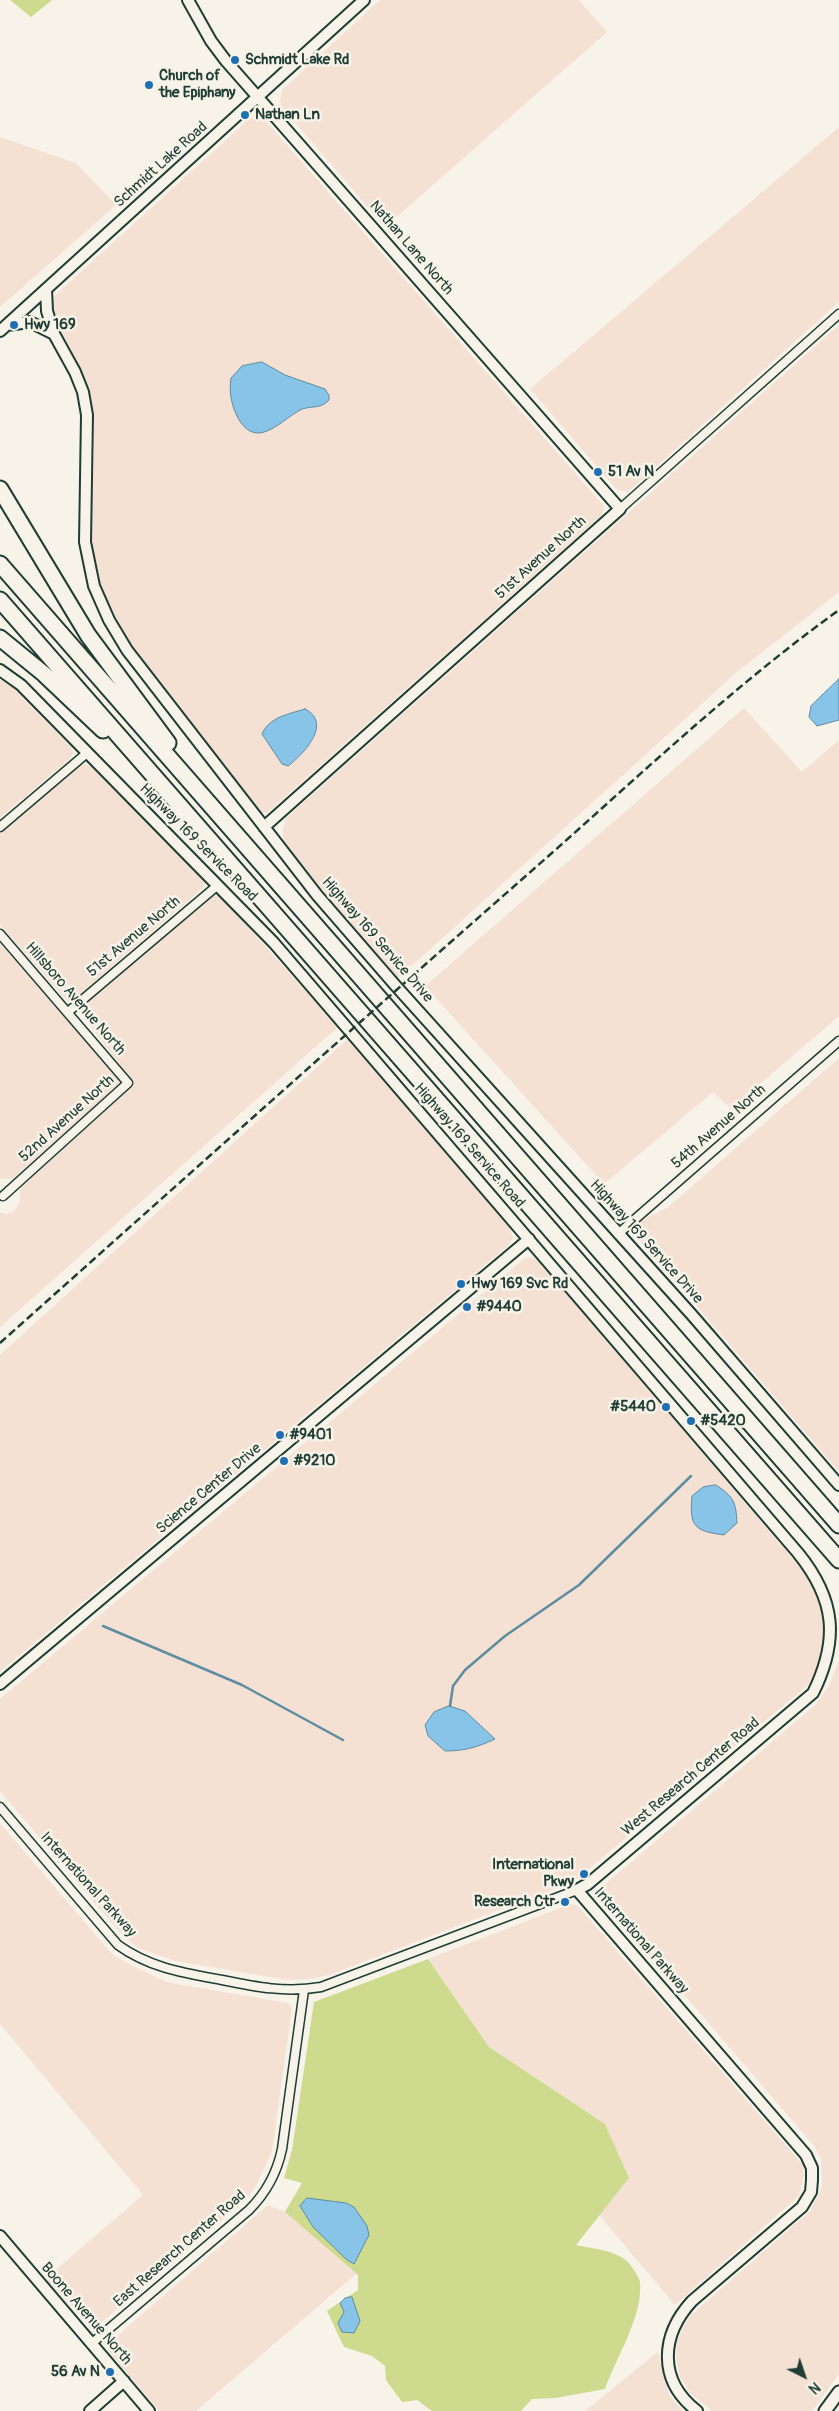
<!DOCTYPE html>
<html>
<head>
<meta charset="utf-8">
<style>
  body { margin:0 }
  #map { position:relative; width:839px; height:2411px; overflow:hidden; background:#f7f3e8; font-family:Pangolin,sans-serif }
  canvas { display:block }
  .north { position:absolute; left:779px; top:2351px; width:50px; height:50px; -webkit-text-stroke:4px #f7f3e8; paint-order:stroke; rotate:139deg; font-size:14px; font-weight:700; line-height:20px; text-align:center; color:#1f3d34 }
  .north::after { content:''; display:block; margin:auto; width:18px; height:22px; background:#1f3d34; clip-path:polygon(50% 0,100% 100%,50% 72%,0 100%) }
</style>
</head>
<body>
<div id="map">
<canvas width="839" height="2411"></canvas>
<div class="north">N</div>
</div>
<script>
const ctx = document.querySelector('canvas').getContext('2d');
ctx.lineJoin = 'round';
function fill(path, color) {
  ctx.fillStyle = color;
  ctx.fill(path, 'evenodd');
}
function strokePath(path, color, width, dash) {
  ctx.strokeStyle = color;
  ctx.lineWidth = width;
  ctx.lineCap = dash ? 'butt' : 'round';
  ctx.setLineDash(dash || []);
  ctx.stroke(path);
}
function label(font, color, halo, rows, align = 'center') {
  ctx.font = font + ' Pangolin,sans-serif';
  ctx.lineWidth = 5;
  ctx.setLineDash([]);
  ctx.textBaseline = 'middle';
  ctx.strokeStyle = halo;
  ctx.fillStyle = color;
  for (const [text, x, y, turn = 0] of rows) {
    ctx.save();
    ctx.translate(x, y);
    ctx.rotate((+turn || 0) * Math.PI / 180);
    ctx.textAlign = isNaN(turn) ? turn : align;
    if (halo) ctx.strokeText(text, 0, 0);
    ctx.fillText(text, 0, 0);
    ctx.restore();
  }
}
fill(new Path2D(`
  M380,0h199l28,32 -222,195 -104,-121 -1,-5 2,-11z
  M256,116l8,3 340,387 -2,9 -334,297 -5,1 -4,-1 -127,-166 -21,-36 -14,-34 -9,-54 6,-72 -1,-31 -5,-29 -9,-24 -29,-55 2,-13 198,-180z
  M839,127v175l-211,190 -11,-2 -87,-101z
  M0,137l76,26 40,42 -116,102z
  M839,325v267l-102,80 -340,307 -110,-132 -4,-8v-10l3,-11z
  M0,679l12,8 59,60 2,5 -2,6 -71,60z
  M744,708l58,64 37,-32v276l-108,93 -18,-17 -109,92 -179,-198z
  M85,764l6,2 112,114 1,4 -2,5 -130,112h-5l-67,-76v-91l80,-69z
  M217,895l4,2 117,130 -338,300v-115l6,2 6,-1 5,-6 3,-7v-11l4,-4 110,-101 -55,-73 3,-6 130,-108z
  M0,943l119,135 1,6 -108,95 -12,-1z
  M348,1039l162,189 3,10 -4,7 -509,427v-317z
  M839,1058v414l-201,-234 -1,-16 30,-14z
  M530,1257l8,3 278,326 8,23 4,19 -9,44 -11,13 -231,194 -10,5 -238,91 -19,4 -23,1 -112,-19 -37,-13 -15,-12 -123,-145v-92l525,-441z
  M839,1660v714l-27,37h-100l-22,-18 -10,-16 -4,-18 1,-17 5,-13 9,-14 119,-104 12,-24 -1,-28 -6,-12 -219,-255 218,-186 15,-20z
  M0,1823l111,130 14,9 41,20 122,21 4,5 -20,144 -16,34 -9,13 -152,129h-3l-47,-49 98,-84 -143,-171z
  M571,1904l7,2 225,259 1,11 -5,20 -124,109 -76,-90 30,-37 -24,-54 -116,-77 -61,-88z
  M268,2205l17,7 71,62 -160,137h-37l-50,-59 1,-10z
  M658,2352l11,43 14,16h-98z`), '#f5e1d4');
fill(new Path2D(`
  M10,0h42l-21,17z
  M428,1959l61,88 116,77 24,54 -53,67c16,4 36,4 51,16 4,4 13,17 13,22 3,33 -24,75 -35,106l-50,9 -23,1 -11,12h-89l-15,-11 -15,2 -16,-22 -1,-14 -13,-10 -28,-9 -17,-36 31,-21v-15l-73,-63 17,-29 -18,-5 8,-28 22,-148z`), '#ceda8d');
const water = new Path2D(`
  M262,362l23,13 40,14 4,6v5c-9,10 -19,5 -29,10 -22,13 -45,41 -63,6 -6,-13 -8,-23 -6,-38l11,-12z
  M839,679v41l-22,6 -8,-9 2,-11z
  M305,709c28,14 -1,45 -17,57l-6,-2 -20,-30c7,-17 27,-20 43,-25z
  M716,1485c18,12 20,17 21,38l-13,12c-29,-4 -35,-8 -32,-39l11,-9z
  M449,1706l16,5 30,28c-17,8 -30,12 -50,12l-17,-15 -3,-11 9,-13z
  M307,2198l39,5 8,4 13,19 2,9 -15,29 -7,-4 -34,-33 -13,-21z
  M352,2297l8,24 -6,12 -12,-1 -4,-9 6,-11 -4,-9 5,-5z`);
fill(water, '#88c3e8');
strokePath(water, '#5e8da0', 1);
strokePath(new Path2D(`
  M103,1626l139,59 101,55
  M450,1706l3,-20 12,-16 40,-34 74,-51 112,-109`), '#5e8da0', 2.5);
const minor = new Path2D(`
  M620,509l219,-195
  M0,827l87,-74
  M0,934l128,149 -125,113
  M68,1012l150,-127
  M618,1234l221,-193
  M0,1807l118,138c32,23 66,28 104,35 34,7 64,13 99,7l256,-97
  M91,2344l158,-134c17,-17 28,-37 33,-61l22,-159`);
const tertiary = new Path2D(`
  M188,0l23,41 15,20 394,448 -356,318
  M46,289l1,22 7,23 21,38 8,20 4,23 -2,127 9,44 15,34 18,30 190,245 78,90 297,330 147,170
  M7,325l23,-3 24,12
  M0,331l364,-331
  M0,670l21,15 253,258 524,610c38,47 41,87 15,140l-225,191 -11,6 229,265 6,13v12l-1,12 -9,15 -110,94c-32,35 -34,80 5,110
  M0,1684l529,-445
  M0,2236l149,175
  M90,2411l34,-30`);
const secondary = new Path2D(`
  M825,2411l14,-19`);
const motorway = new Path2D(`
  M0,489l88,146 80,108
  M0,564l839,961
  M0,600l839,960
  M0,638l44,36 59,56`);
strokePath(minor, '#1f3d34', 11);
strokePath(tertiary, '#1f3d34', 14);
strokePath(secondary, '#1f3d34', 15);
strokePath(motorway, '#1f3d34', 19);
strokePath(minor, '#f7f3e8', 8);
strokePath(tertiary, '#f7f3e8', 10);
strokePath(secondary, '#f7f3e8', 11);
strokePath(motorway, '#f7f3e8', 15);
strokePath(new Path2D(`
  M0,1343c178,-159 356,-318 536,-476 99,-87 196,-180 303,-257`), '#1f3d34', 2.5, [8, 4]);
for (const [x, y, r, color] of [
  [235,60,5,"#1f6fb2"],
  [149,85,5,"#1f6fb2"],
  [245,115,5,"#1f6fb2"],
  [14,325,5,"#1f6fb2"],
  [598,472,5,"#1f6fb2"],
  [461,1284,5,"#1f6fb2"],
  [467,1307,5,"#1f6fb2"],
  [666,1407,5,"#1f6fb2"],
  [691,1421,5,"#1f6fb2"],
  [280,1435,5,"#1f6fb2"],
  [284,1461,5,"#1f6fb2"],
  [584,1874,5,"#1f6fb2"],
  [565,1902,5,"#1f6fb2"],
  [110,2372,5,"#1f6fb2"]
]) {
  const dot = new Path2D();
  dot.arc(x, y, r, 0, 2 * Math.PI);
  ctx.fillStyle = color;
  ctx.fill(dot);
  strokePath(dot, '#f7f3e8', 2);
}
label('bold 15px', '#1f3d34', '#f7f3e8', [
  ["Schmidt Lake Rd",245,60],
  ["Church of",159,76],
  ["the Epiphany",159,93],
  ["Nathan Ln",255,115],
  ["Hwy 169",24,325],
  ["51 Av N",608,472],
  ["Hwy 169 Svc Rd",471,1284],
  ["#9440",477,1307],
  ["#5440",656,1407,"right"],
  ["#5420",701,1421],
  ["#9401",290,1435],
  ["#9210",294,1461],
  ["International",574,1865,"right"],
  ["Pkwy",574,1882,"right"],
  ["Research Ctr",555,1902,"right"],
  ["56 Av N",100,2372,"right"]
], 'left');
label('15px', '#1f3d34', '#f7f3e8', [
  ["Schmidt Lake Road",161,165,-42],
  ["Nathan Lane North",411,248,49],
  ["51st Avenue North",541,558,-42],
  ["Highway 169 Service Road",198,843,45],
  ["51st Avenue North",134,937,-40],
  ["Highway 169 Service Drive",377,940,49],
  ["Hillsboro Avenue North",75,999,49],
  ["52nd Avenue North",67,1119,-42],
  ["54th Avenue North",719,1127,-41],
  ["Highway 169 Service Road",469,1146,49],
  ["Highway 169 Service Drive",646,1242,48],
  ["Science Center Drive",209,1489,-40],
  ["West Research Center Road",691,1777,-40],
  ["International Parkway",88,1885,48],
  ["International Parkway",641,1941,49],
  ["East Research Center Road",180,2249,-41],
  ["Boone Avenue North",86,2314,49]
]);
</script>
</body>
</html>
